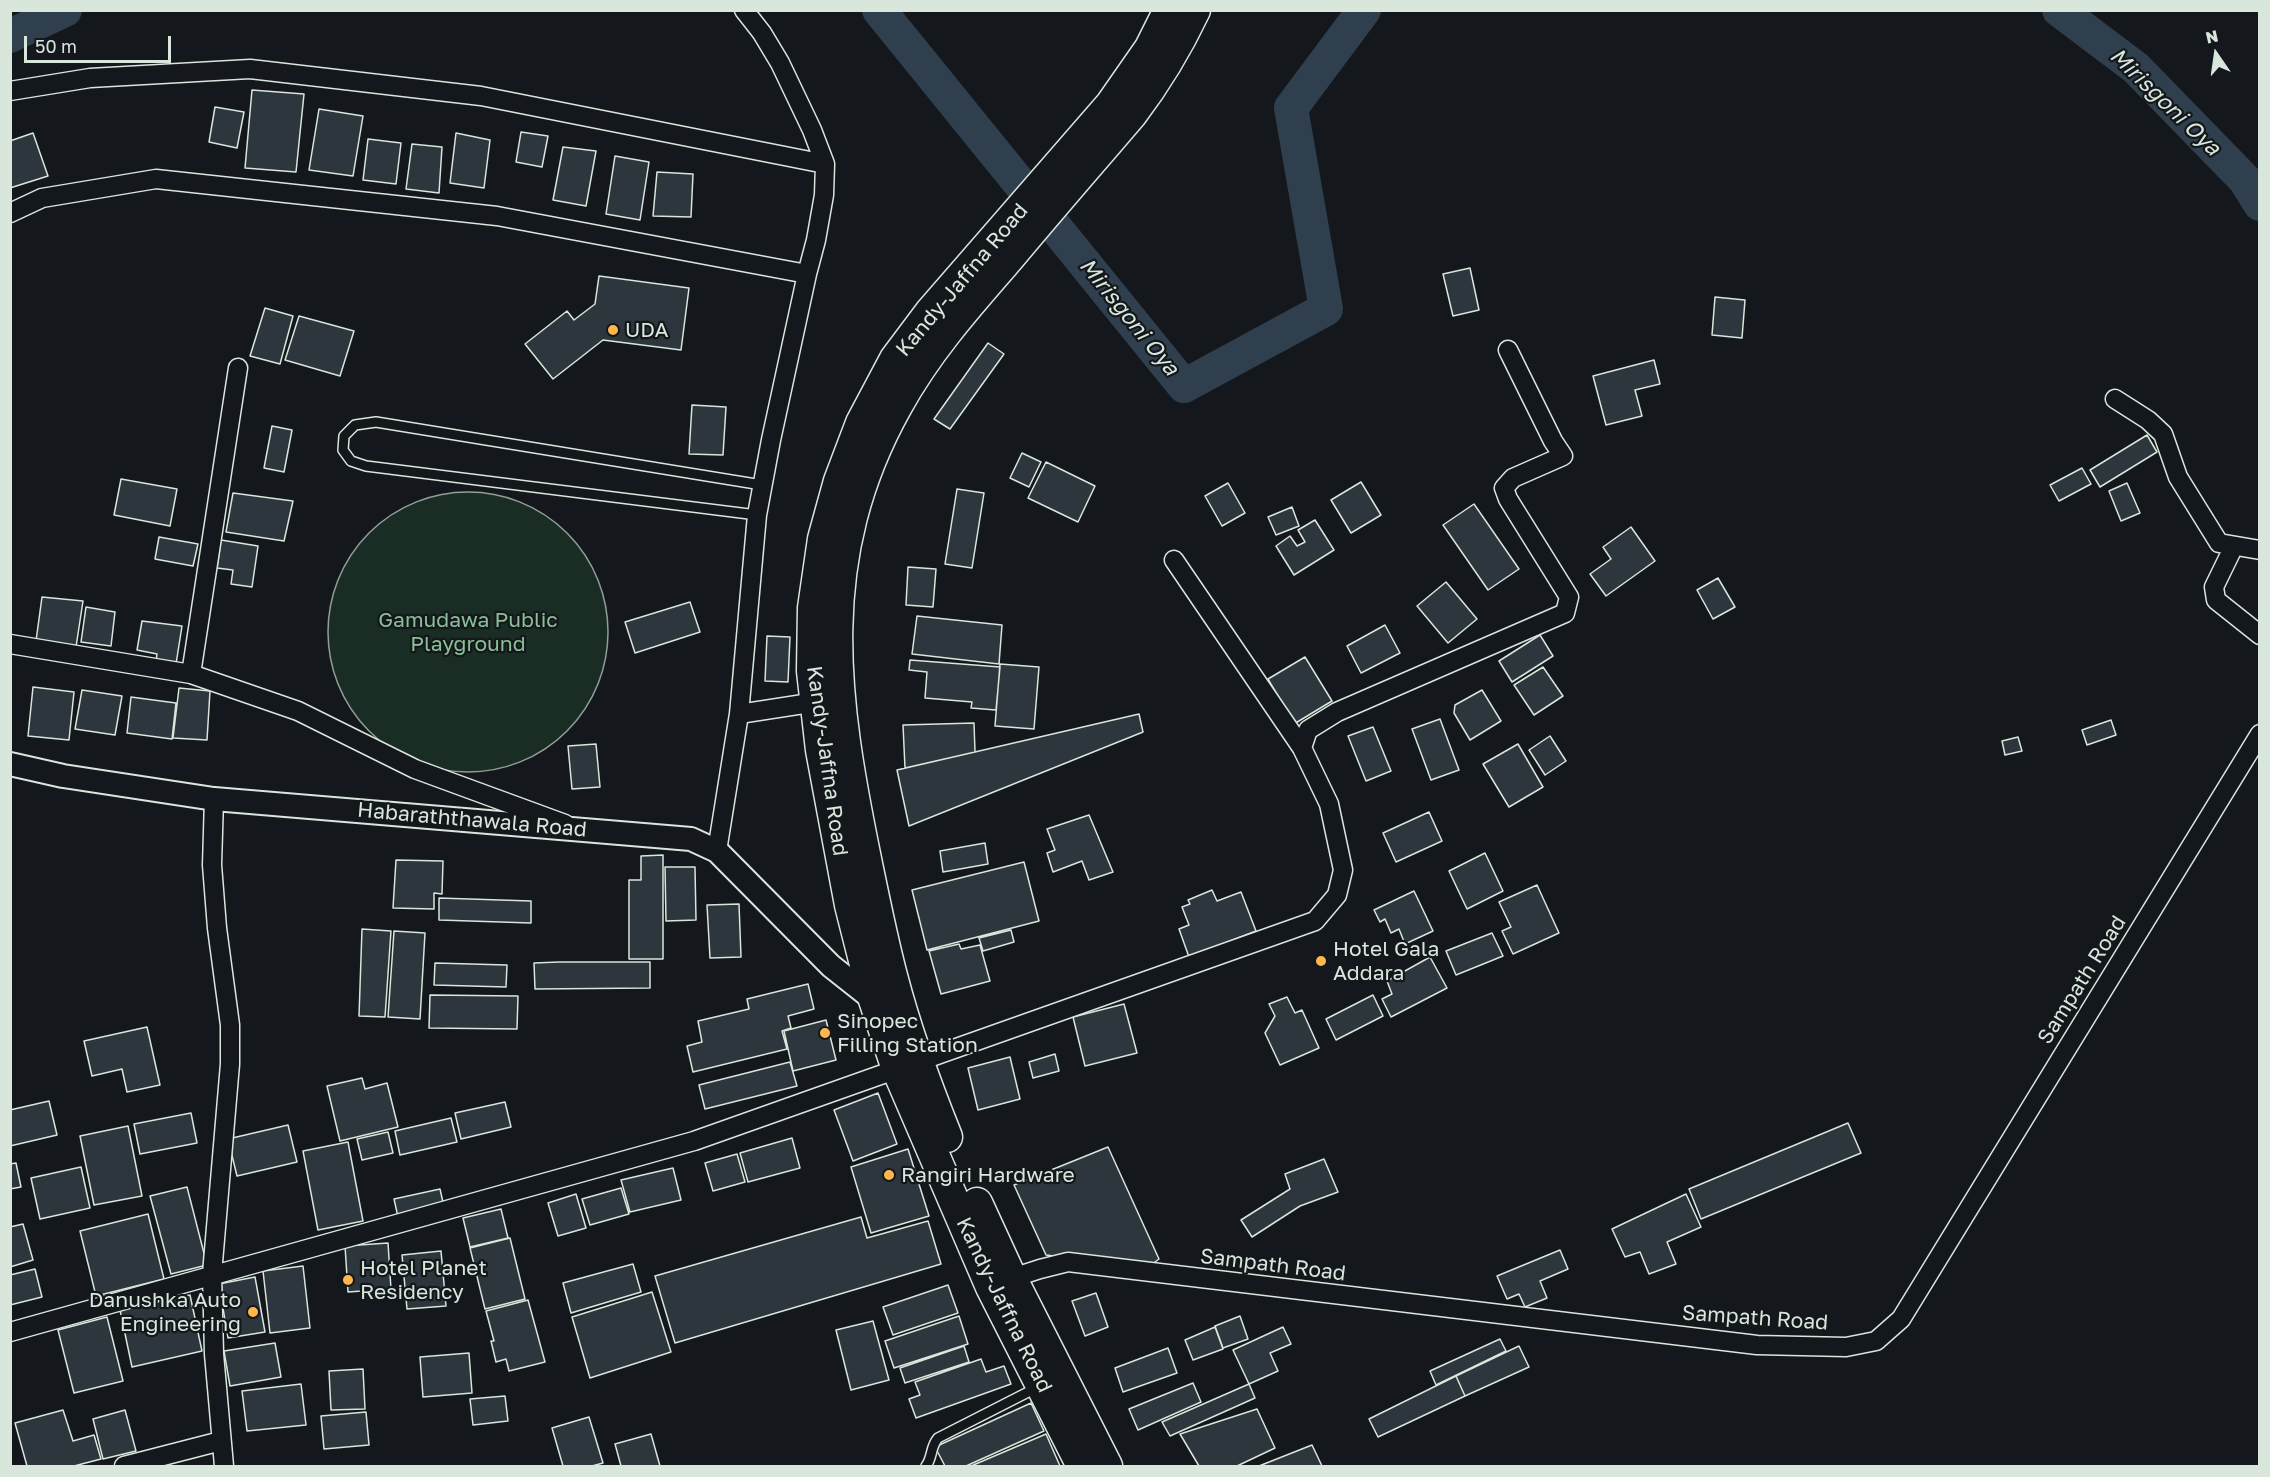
<!DOCTYPE html>
<html>
<head>
<meta charset="utf-8">
<style>
  body { margin:0 }
  #map { position:relative; width:2270px; height:1477px; overflow:hidden; background:#14181c; font-family:"Golos Text",sans-serif }
  canvas { display:block }
  .frame { position:absolute; inset:0; border:12px solid #d8e6dc; pointer-events:none }
  .north { position:absolute; left:2186px; top:24px; width:60px; height:60px; -webkit-text-stroke:4px #14181c; paint-order:stroke; rotate:347deg; font-size:16px; font-weight:700; line-height:24px; text-align:center; color:#d8e6dc }
  .north::after { content:''; display:block; margin:auto; width:21px; height:27px; background:#d8e6dc; clip-path:polygon(50% 0,100% 100%,50% 72%,0 100%) }
  .scale { position:absolute; left:24px; top:36px; width:147px; height:27px; box-sizing:border-box; border:3px solid #d8e6dc; border-top:0; padding-left:8px; font-size:18px; line-height:21px; white-space:nowrap; color:#d8e6dc; -webkit-text-stroke:4px #14181c; paint-order:stroke }
</style>
</head>
<body>
<div id="map">
<canvas width="2270" height="1477"></canvas>
<div class="frame"></div>
<div class="north">N</div>
<div class="scale">50 m</div>
</div>
<script>
const ctx = document.querySelector('canvas').getContext('2d');
ctx.lineJoin = 'round';
function fill(path, color) {
  ctx.fillStyle = color;
  ctx.fill(path, 'evenodd');
}
function strokePath(path, color, width, dash) {
  ctx.strokeStyle = color;
  ctx.lineWidth = width;
  ctx.lineCap = dash ? 'butt' : 'round';
  ctx.setLineDash(dash || []);
  ctx.stroke(path);
}
function label(font, color, halo, rows, align = 'center') {
  ctx.font = font + ' "Golos Text",sans-serif';
  ctx.lineWidth = 4.5;
  ctx.setLineDash([]);
  ctx.textBaseline = 'middle';
  ctx.strokeStyle = halo;
  ctx.fillStyle = color;
  for (const [text, x, y, turn = 0] of rows) {
    ctx.save();
    ctx.translate(x, y);
    ctx.rotate((+turn || 0) * Math.PI / 180);
    ctx.textAlign = isNaN(turn) ? turn : align;
    if (halo) ctx.strokeText(text, 0, 0);
    ctx.fillText(text, 0, 0);
    ctx.restore();
  }
}
const green = new Path2D(`
  M328 632a140 140 0 1 1 280 0a140 140 0 1 1-280 0Z`);
fill(green, '#1a2d24');
strokePath(green, '#939e99', 1.5);
strokePath(new Path2D(`
  M879,10l305,376 142,-77 -35,-201 73,-98
  M2059,10l77,58 109,112 15,24
  M10,36l55,-26`), '#2f3f4d', 34);
const building = new Path2D(`
  M252,90l52,4 -8,78 -51,-4z
  M215,107l29,5 -7,36 -28,-6z
  M319,109l44,7 -10,60 -44,-6z
  M521,132l27,4 -6,31 -26,-5z
  M33,133l15,43 -38,12v-47z
  M456,133l34,7 -6,48 -34,-5z
  M368,139l33,4 -5,41 -33,-4z
  M412,144l30,3 -3,46 -33,-4z
  M563,147l33,4 -10,55 -33,-6z
  M615,156l34,6 -9,58 -34,-6z
  M657,172l36,2 -2,43 -38,-1z
  M1470,268l9,42 -26,6 -10,-42z
  M599,276l90,12 -8,62 -78,-10 -50,39 -28,-35 42,-33 7,9 21,-16z
  M1715,297l30,3 -3,38 -30,-3z
  M265,308l28,8 -13,48 -30,-8z
  M299,316l55,15 -14,45 -55,-16z
  M988,343l16,11 -54,75 -16,-10z
  M1654,360l6,24 -25,6 7,26 -36,9 -13,-49z
  M692,405l34,2 -3,48 -34,-1z
  M272,426l20,4 -8,42 -20,-4z
  M2147,435l10,17 -57,35 -10,-17z
  M1022,453l19,9 -12,25 -19,-9z
  M1046,462l49,24 -17,36 -50,-24z
  M2082,468l9,16 -32,17 -9,-16z
  M121,479l56,10 -7,37 -56,-11z
  M1361,482l20,33 -30,18 -20,-33z
  M1228,483l17,30 -23,13 -17,-30z
  M2127,483l13,30 -19,8 -12,-30z
  M957,489l27,4 -12,75 -27,-4z
  M233,493l60,8 -9,40 -58,-9z
  M1474,504l45,65 -31,21 -45,-65z
  M1292,507l7,19 -23,9 -8,-18z
  M1315,520l19,30 -40,25 -18,-29 14,-10 7,10 8,-4 -7,-12z
  M1631,527l24,34 -49,35 -16,-22 21,-15 -8,-12z
  M159,537l39,7 -5,22 -38,-7z
  M221,540l37,6 -6,41 -21,-3 2,-14 -16,-2z
  M908,567l28,2 -3,38 -27,-2z
  M1718,578l17,29 -22,12 -16,-29z
  M1446,582l31,37 -29,24 -31,-37z
  M42,597l41,4 -7,46 -40,-6z
  M690,602l10,30 -65,21 -10,-31z
  M86,607l29,5 -4,34 -30,-4z
  M917,616l85,9 -3,39 -87,-10z
  M142,621l40,5 -6,38 -20,-3 1,-7 -20,-4z
  M1385,625l15,28 -39,20 -14,-27z
  M1540,635l13,21 -41,26 -13,-21z
  M767,636l23,1 -2,45 -23,-1z
  M1305,657l27,44 -38,23 -26,-45z
  M910,660l90,7 -4,43 -25,-2 1,-6 -47,-4 2,-26 -18,-2z
  M1000,664l39,3 -5,62 -39,-3z
  M1543,667l20,29 -29,19 -20,-30z
  M33,687l41,5 -5,48 -41,-4z
  M179,688l31,3 -3,49 -34,-2z
  M82,690l40,6 -7,39 -40,-6z
  M1482,690l19,31 -31,19 -16,-27 1,-8z
  M131,697l45,6 -4,36 -45,-6z
  M1139,714l4,18 -234,94 -12,-56z
  M1440,719l19,51 -28,10 -19,-51z
  M2111,720l5,15 -29,10 -5,-15z
  M974,723l1,29 -70,16 -2,-43z
  M1373,727l18,44 -25,10 -18,-45z
  M1550,736l16,25 -21,14 -16,-25z
  M2018,737l4,14 -17,4 -3,-14z
  M596,744l4,43 -28,2 -4,-43z
  M1518,744l25,43 -34,20 -26,-43z
  M1429,812l13,29 -46,21 -13,-29z
  M1089,815l24,57 -24,8 -7,-19 -29,11 -6,-19 8,-3 -8,-21z
  M985,843l3,21 -45,8 -3,-21z
  M1485,853l18,38 -36,18 -18,-38z
  M663,855v104h-34v-79h12v-24z
  M396,860l47,1 -1,33 -8,-1v16l-41,-1z
  M1024,862l15,59 -112,29 -15,-60z
  M665,867h30l1,53 -30,1z
  M1537,885l22,48 -46,21 -11,-23 9,-4 -12,-25z
  M1212,890l5,11 24,-9 15,39 -67,26 -10,-28 10,-4 -7,-18 8,-3 -2,-4z
  M1414,891l19,40 -28,13 -6,-15 -8,4 -6,-14 -5,3 -6,-12z
  M439,898l92,3v22l-92,-3z
  M739,904l2,53 -31,1 -3,-53z
  M362,929l29,2 -6,86 -26,-1z
  M1011,930l3,12 -31,9 -4,-13z
  M394,931l31,2 -5,86 -32,-2z
  M1492,933l11,23 -47,19 -10,-24z
  M959,944l2,5 19,-4 10,36 -49,13 -12,-43z
  M1430,957l17,31 -56,29 -9,-18 10,-5 -5,-13z
  M559,962h91v26l-115,1 -1,-26z
  M435,963l72,2 -1,22 -72,-2z
  M808,984l6,25 -26,7 3,12 -9,3 5,18 -94,23 -6,-26 15,-4 -4,-21 51,-12 -2,-10z
  M430,995l88,1 -1,33 -88,-1z
  M1373,995l10,21 -47,24 -10,-21z
  M1287,997l8,16 7,-3 17,38 -39,17 -15,-32 10,-17 -6,-12z
  M1124,1004l13,49 -52,13 -12,-49z
  M826,1020l10,40 -43,11 -9,-40z
  M147,1027l13,58 -33,7 -5,-23 -30,7 -8,-35z
  M1055,1054l4,17 -26,7 -4,-16z
  M1010,1057l10,42 -42,11 -10,-42z
  M790,1062l7,24 -92,23 -6,-24z
  M362,1078l3,11 22,-6 11,44 -58,14 -13,-55z
  M878,1093l19,51 -44,17 -19,-51z
  M49,1101l8,34 -47,11v-36z
  M505,1102l6,25 -50,12 -6,-26z
  M191,1113l6,30 -57,11 -6,-30z
  M451,1118l6,24 -57,13 -5,-24z
  M1848,1123l13,30 -160,66 -12,-30z
  M288,1125l9,37 -60,14 -9,-37z
  M128,1126l14,70 -48,9 -14,-69z
  M388,1132l5,21 -31,7 -5,-21z
  M792,1138l8,30 -52,14 -8,-29z
  M348,1142l15,79 -45,9 -15,-79z
  M1108,1147l51,112 -12,9 -101,-13 -32,-70z
  M908,1149l21,67 -58,17 -20,-66z
  M737,1154l8,28 -32,9 -8,-28z
  M1324,1159l14,33 -38,14 -48,31 -11,-17 49,-31 -5,-15z
  M16,1163l5,24 -11,2v-25z
  M81,1167l9,41 -50,11 -9,-41z
  M673,1168l8,32 -51,12 -9,-32z
  M187,1187l20,78 -36,9 -21,-78z
  M621,1188l8,26 -39,11 -8,-26z
  M440,1189l4,18 -46,10 -4,-18z
  M576,1194l10,34 -28,8 -10,-33z
  M1686,1194l15,33 -34,15 9,22 -27,10 -9,-22 -15,5 -13,-28z
  M501,1209l7,29 -38,9 -7,-29z
  M148,1214l16,65 -68,17 -16,-65z
  M861,1217l6,21 61,-17 13,43 -266,79 -20,-67z
  M23,1224l10,36 -23,7v-40z
  M510,1238l15,61 -40,10 -15,-61z
  M388,1243l3,46 -43,3 -3,-46z
  M1560,1250l8,19 -28,12 7,17 -22,9 -6,-13 -12,5 -10,-23z
  M441,1251l5,55 -39,3 -5,-54z
  M633,1264l8,28 -70,21 -8,-30z
  M303,1266l7,62 -40,5 -7,-62z
  M35,1269l7,28 -32,8v-30z
  M255,1277l10,55 -37,6 -9,-54z
  M948,1285l10,28 -65,22 -10,-28z
  M652,1292l19,60 -81,26 -18,-61z
  M1096,1293l12,34 -23,9 -13,-35z
  M190,1295l12,56 -70,16 -12,-57z
  M528,1300l17,62 -36,9 -3,-12 -10,3 -5,-21h3l-8,-30z
  M959,1316l9,28 -74,24 -9,-27z
  M1240,1316l8,23 -25,9 -8,-22z
  M107,1317l16,64 -49,12 -16,-63z
  M873,1321l16,59 -38,10 -15,-60z
  M1215,1327l8,22 -30,11 -8,-20z
  M1283,1327l8,17 -21,9 8,18 -29,13 -16,-34z
  M1500,1339l6,12 -70,34 -6,-14z
  M275,1343l6,34 -51,9 -6,-35z
  M964,1346l5,16 -64,21 -5,-15z
  M1519,1346l10,21 -64,29 -9,-20z
  M1168,1348l9,25 -54,19 -8,-24z
  M469,1353l3,40 -49,4 -3,-40z
  M981,1359l5,13 18,-6 7,18 -95,34 -7,-19 11,-4 -5,-13z
  M363,1369l2,40 -34,1 -2,-39z
  M1456,1376l9,20 -87,41 -9,-18z
  M1193,1383l8,19 -63,28 -9,-21z
  M301,1384l5,41 -59,6 -5,-40z
  M1249,1384l6,14 -85,38 -8,-14z
  M505,1396l3,25 -35,4 -3,-26z
  M1031,1403l13,28 -78,35h-21l-10,-19z
  M1257,1409l18,39 -38,18h-38l-19,-32z
  M63,1410l10,31 21,-6 7,24 -27,7h-47l-12,-43z
  M125,1410l11,41 -33,8 -10,-40z
  M366,1412l3,33 -45,4 -3,-33z
  M589,1417l14,46 -11,3h-29l-11,-38z
  M651,1434l9,32h-39l-6,-22z
  M1046,1434l14,32h-89z
  M1312,1445l10,21h-63z`);
fill(building, '#2c363c');
strokePath(building, '#d8e6dc', 1.5);
const service = new Path2D(`
  M757,515l-391,-49 -15,-5 -8,-11 1,-14 11,-11 21,-3 386,63
  M926,1466c7,-9 4,-19 12,-28l100,-51`);
const minor = new Path2D(`
  M10,91l80,-13 160,-9 231,27 344,68
  M10,213l32,-15 114,-19 341,37 310,58
  M2115,399l33,21 15,14 15,43 41,66 41,7
  M2234,546l-20,41 2,13 44,35
  M1174,560l128,188
  M10,644l181,30 107,37 117,58 150,55
  M191,674l47,-306
  M739,714l84,-13
  M214,799l-2,66 5,63 13,97v39l-18,210 2,80 10,112
  M717,851l22,-137 18,-199 14,-75 36,-166 9,-34 8,-45 1,-31 -13,-34 -32,-67 -18,-30 -18,-23
  M1003,1281l37,-12 28,-7 689,83 89,2 30,-6 25,-22 359,-585
  M10,1332l684,-191 621,-220 22,-26 6,-25 -14,-66 -27,-56 6,-18 29,-18 228,-99 4,-16 -61,-98 -4,-11 9,-10 50,-22 -10,-15 -45,-91
  M124,1466l97,-25`);
const tertiary = new Path2D(`
  M10,764l53,12 151,23 477,40 26,12 114,115 43,34`);
const trunk = new Path2D(`
  M947,1137c-21,-52 -41,-107 -55,-161 -10,-38 -18,-78 -26,-117 -33,-161 -54,-301 31,-453 30,-55 72,-102 113,-149 40,-48 81,-95 122,-143 25,-33 45,-66 63,-104
  M977,1203l34,74 96,189
  M1082,1466l-91,-179 -94,-218 -23,-69 -24,-95 -29,-155 -9,-79 1,-63 10,-69 16,-58 22,-58 34,-64 36,-48 180,-207 39,-56 19,-38`);
strokePath(service, '#d8e6dc', 12);
strokePath(minor, '#d8e6dc', 21);
strokePath(tertiary, '#d8e6dc', 26);
strokePath(trunk, '#d8e6dc', 33);
strokePath(service, '#14181c', 9);
strokePath(minor, '#14181c', 18);
strokePath(tertiary, '#14181c', 22);
strokePath(trunk, '#14181c', 30);
for (const [x, y, r, color] of [
  [613,330,6,"#ffb74d"],
  [1321,961,6,"#ffb74d"],
  [825,1033,6,"#ffb74d"],
  [889,1175,6,"#ffb74d"],
  [348,1280,6,"#ffb74d"],
  [253,1312,6,"#ffb74d"]
]) {
  const dot = new Path2D();
  dot.arc(x, y, r, 0, 2 * Math.PI);
  ctx.fillStyle = color;
  ctx.fill(dot);
  strokePath(dot, '#14181c', 2);
}
label('21px', '#d8e6dc', '#14181c', [
  ["Kandy-Jaffna Road",962,280,-50],
  ["Kandy-Jaffna Road",827,761,82],
  ["Habaraththawala Road",472,820,5],
  ["Sampath Road",2082,980,-58],
  ["Sampath Road",1273,1265,7],
  ["Kandy-Jaffna Road",1004,1305,64],
  ["Sampath Road",1755,1318,4]
]);
label('21px', '#d8e6dc', '#14181c', [
  ["UDA",625,330],
  ["Hotel Gala",1333,949],
  ["Addara",1333,973],
  ["Sinopec",837,1021],
  ["Filling Station",837,1045],
  ["Rangiri Hardware",901,1175],
  ["Hotel Planet",360,1268],
  ["Residency",360,1292],
  ["Danushka Auto",241,1300,"right"],
  ["Engineering",241,1324,"right"]
], 'left');
label('21px', '#8ac095', '#14181c', [
  ["Gamudawa Public",468,620],
  ["Playground",468,644]
]);
label('italic 22px', '#d8e6dc', '#14181c', [
  ["Mirisgoni Oya",2165,102,44],
  ["Mirisgoni Oya",1129,317,51]
]);
</script>
</body>
</html>
